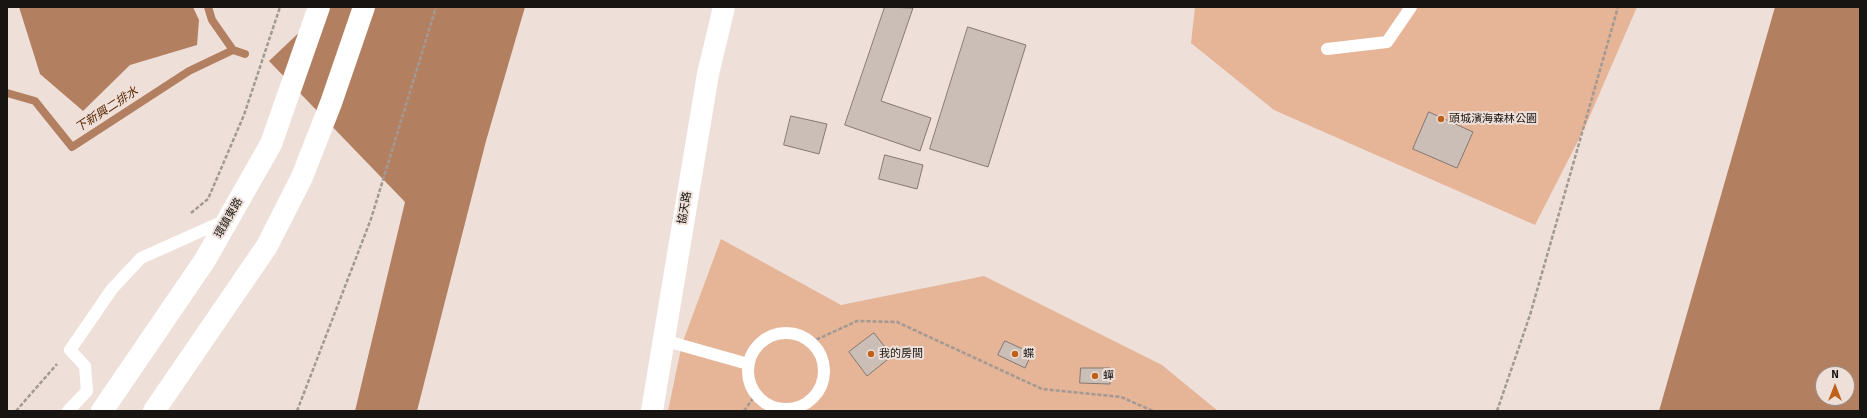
<!DOCTYPE html>
<html>
<head>
<meta charset="utf-8">
<style>
  body { margin:0 }
  #map { position:relative; width:1867px; height:418px; overflow:hidden; background:#eee0d9; font-family:Signika,sans-serif }
  canvas { display:block }
  .frame { position:absolute; inset:0; border:8px solid #181411; pointer-events:none }
  .north { position:absolute; left:1815px; top:366px; width:40px; height:40px; box-sizing:border-box; background:#eee0d9; border:1px solid #988e89; border-radius:50%; rotate:0deg; font-size:11px; font-weight:700; line-height:16px; text-align:center; color:#181411 }
  .north::after { content:''; display:block; margin:auto; width:14px; height:18px; background:#bf6019; clip-path:polygon(50% 0,100% 100%,50% 72%,0 100%) }
</style>
</head>
<body>
<div id="map">
<canvas width="1867" height="418"></canvas>
<div class="frame"></div>
<div class="north">N</div>
</div>
<script>
const ctx = document.querySelector('canvas').getContext('2d');
ctx.lineJoin = 'round';
function fill(path, color) {
  ctx.fillStyle = color;
  ctx.fill(path, 'evenodd');
}
function strokePath(path, color, width, dash) {
  ctx.strokeStyle = color;
  ctx.lineWidth = width;
  ctx.lineCap = dash ? 'butt' : 'round';
  ctx.setLineDash(dash || []);
  ctx.stroke(path);
}
function label(font, color, halo, rows, align = 'center') {
  ctx.font = font + ' Signika,"Noto Sans TC",sans-serif';
  ctx.lineWidth = 4;
  ctx.setLineDash([]);
  ctx.textBaseline = 'middle';
  ctx.strokeStyle = halo;
  ctx.fillStyle = color;
  for (const [text, x, y, turn = 0] of rows) {
    ctx.save();
    ctx.translate(x, y);
    ctx.rotate((+turn || 0) * Math.PI / 180);
    ctx.textAlign = isNaN(turn) ? turn : align;
    if (halo) ctx.strokeText(text, 0, 0);
    ctx.fillText(text, 0, 0);
    ctx.restore();
  }
}
fill(new Path2D(`
  M1195,7h442l-52,120 -50,98 -261,-115 -83,-67z
  M721,239l120,66 143,-29 178,89 56,46h-550l14,-67z`), '#e6b497');
fill(new Path2D(`
  M19,7h174l6,13 -2,25 -67,20 -47,46 -43,-37z
  M326,7h199l-39,134 -69,270h-62l50,-209 -136,-141z
  M1775,7h85v404h-201zM1823,374h24v24h-24z`), '#b37f61');
strokePath(new Path2D(`
  M208,7l4,13 21,30 12,4
  M7,93l28,8 37,46 117,-76 44,-21`), '#b37f61', 8);
const building = new Path2D(`
  M885,7l28,1 -32,93 50,17 -11,33 -75,-26z
  M968,27l58,18 -38,122 -58,-18z
  M1429,112l44,20 -16,36 -44,-19z
  M791,116l36,8 -8,30 -35,-9z
  M885,155l38,10 -6,24 -38,-10z
  M874,333l18,23 -25,20 -18,-24z
  M1005,341l27,12 -7,15 -27,-13z
  M1081,368h29v16l-30,-1z`);
fill(building, '#cbbeb7');
strokePath(building, '#847872', 1);
strokePath(new Path2D(`
  M191,213l17,-14 36,-84 36,-108
  M811,342l46,-21 40,1 145,67 79,8 32,14
  M16,411l41,-47
  M297,411l74,-192 65,-212
  M744,411l12,-17
  M1497,411l33,-96 88,-308`), '#a39993', 2.5, [4, 2]);
strokePath(new Path2D(`
  M1327,49l60,-7 24,-35
  M748 371a38 38 0 1 1 76 0a38 38 0 1 1-76 0Z
  M663,340l85,24
  M68,411l19,-20 -2,-25 -15,-16 42,-61 29,-31 85,-38`), '#fff', 12);
strokePath(new Path2D(`
  M652,411l56,-337 16,-67`), '#fff', 22);
strokePath(new Path2D(`
  M102,411l103,-151 66,-116 48,-137
  M154,411l113,-165 35,-69 29,-74 33,-96`), '#fff', 22);
for (const [x, y, r, color] of [
  [1441,119,4,"#bf6019"],
  [871,354,4,"#bf6019"],
  [1015,354,4,"#bf6019"],
  [1095,376,4,"#bf6019"]
]) {
  const dot = new Path2D();
  dot.arc(x, y, r, 0, 2 * Math.PI);
  ctx.fillStyle = color;
  ctx.fill(dot);
  strokePath(dot, '#eee0d9', 1.5);
}
label('11px', '#181411', '#eee0d9', [
  ["頭城濱海森林公園",1449,119],
  ["我的房間",879,354],
  ["蝶",1023,354],
  ["蟬",1103,376]
], 'left');
label('11px', '#181411', '#eee0d9', [
  ["協天路",685,208,-80],
  ["環鎮東路",229,218,-60]
]);
label('italic 12px', '#592702', '#eee0d9', [
  ["下新興二排水",107,110,-33]
]);
</script>
</body>
</html>
